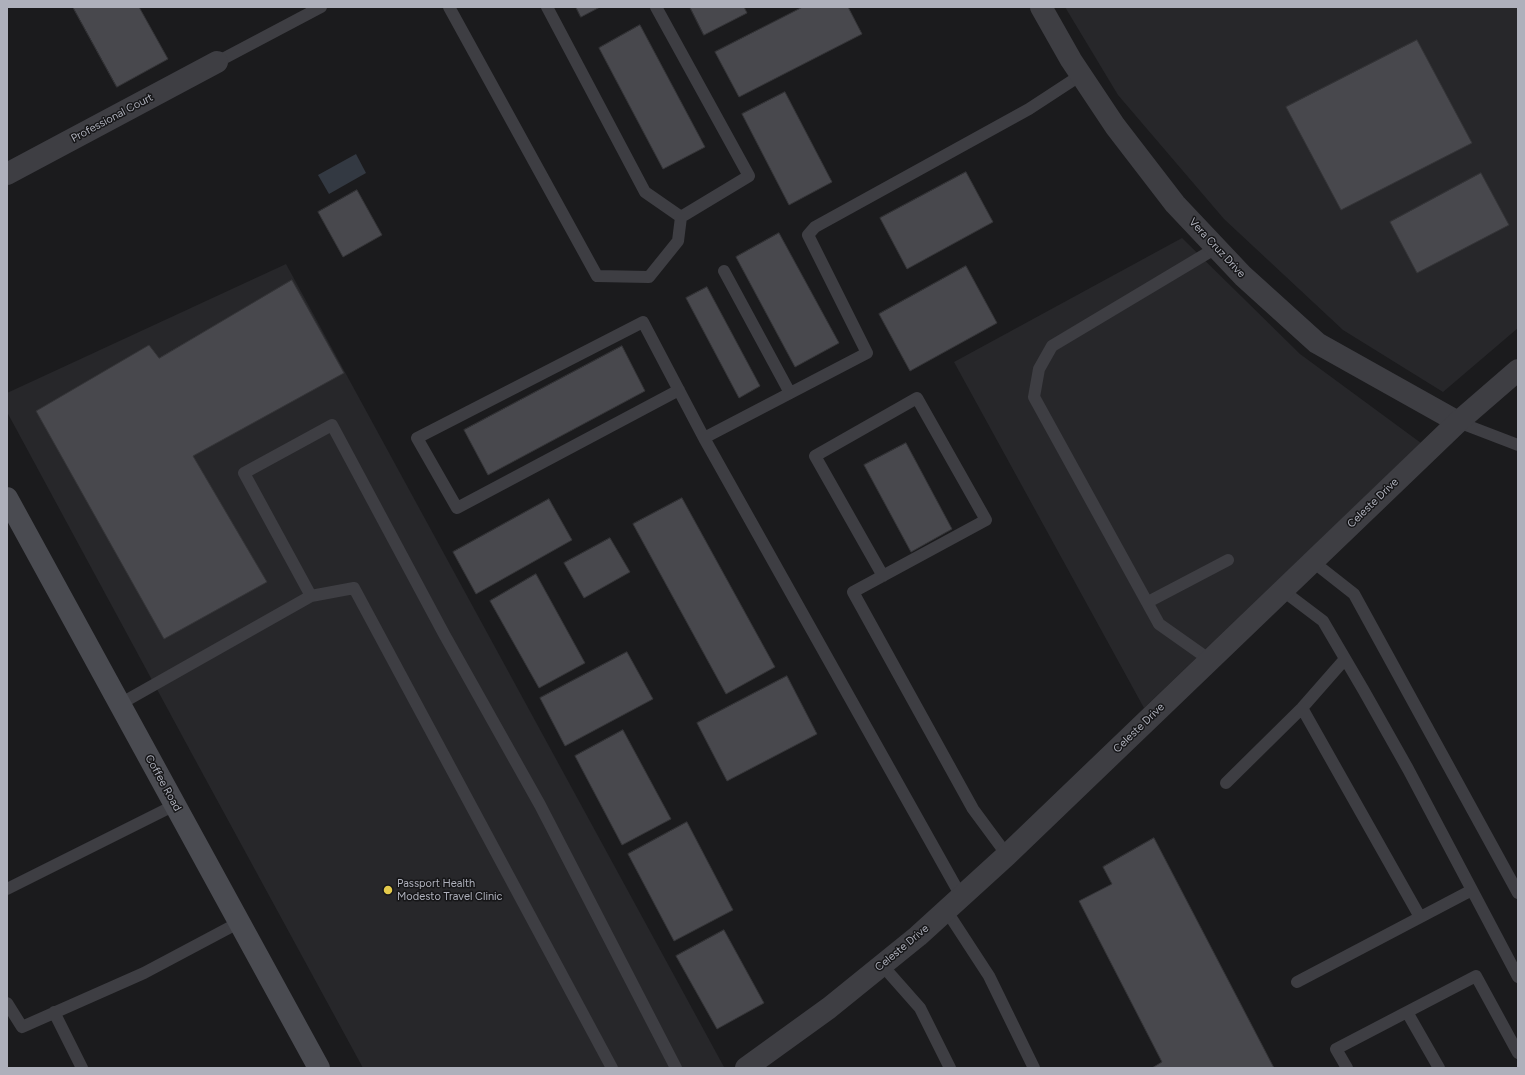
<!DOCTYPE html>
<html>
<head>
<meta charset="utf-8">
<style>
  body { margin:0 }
  #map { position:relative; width:1525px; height:1075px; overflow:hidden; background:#1b1b1d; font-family:Figtree,sans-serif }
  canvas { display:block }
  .frame { position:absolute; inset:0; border:8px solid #aeb0bb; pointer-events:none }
</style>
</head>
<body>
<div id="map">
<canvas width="1525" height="1075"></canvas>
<div class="frame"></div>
</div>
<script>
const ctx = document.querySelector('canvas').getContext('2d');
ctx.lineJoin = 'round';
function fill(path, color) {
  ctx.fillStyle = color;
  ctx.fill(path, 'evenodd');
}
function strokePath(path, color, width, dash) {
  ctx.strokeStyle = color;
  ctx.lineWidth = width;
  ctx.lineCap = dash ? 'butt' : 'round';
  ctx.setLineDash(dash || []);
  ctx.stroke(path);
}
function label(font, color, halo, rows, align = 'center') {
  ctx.font = font + ' Figtree,sans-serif';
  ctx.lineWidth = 3;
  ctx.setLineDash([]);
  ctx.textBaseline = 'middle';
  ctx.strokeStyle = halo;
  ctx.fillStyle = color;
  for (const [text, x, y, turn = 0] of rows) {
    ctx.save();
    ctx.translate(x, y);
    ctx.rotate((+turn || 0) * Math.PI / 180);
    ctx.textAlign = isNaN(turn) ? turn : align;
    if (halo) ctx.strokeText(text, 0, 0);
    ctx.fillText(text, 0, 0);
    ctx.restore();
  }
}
fill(new Path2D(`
  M1065,7h453v321l-75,64 -100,-62 -119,-111 -106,-124z
  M1182,238l118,116 121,89 -277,265 -190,-346z
  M286,264l438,803 -1,1h-360l-171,-314 -185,-342v-19z`), '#27272a');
fill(new Path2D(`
  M356,154l10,19 -37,21 -11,-19z`), '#333942');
const building = new Path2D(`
  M73,7h66l29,52 -51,28z
  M576,7h24l-19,10z
  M690,7h54l3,6 -43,22z
  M803,7h45l14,27 -123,63 -24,-45z
  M640,25l65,122 -42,22 -64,-121z
  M1417,40l55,103 -131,67 -55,-103z
  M785,92l47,90 -43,23 -47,-91z
  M966,172l27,50 -86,47 -27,-51z
  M1481,173l28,52 -92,48 -27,-51z
  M357,190l25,45 -39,22 -25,-45z
  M779,233l60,110 -44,24 -59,-110z
  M966,266l31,57 -87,48 -31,-57z
  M292,280l52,93 -151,83 74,126 -103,57 -128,-228 113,-66 10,13z
  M707,287l53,99 -21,12 -53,-100z
  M622,346l23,45 -157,84 -24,-45z
  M906,443l46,86 -41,23 -47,-87z
  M682,498l93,169 -49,27 -93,-170z
  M549,499l23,41 -96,54 -23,-42z
  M610,538l20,34 -46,26 -20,-35z
  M536,574l49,89 -46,25 -49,-87z
  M627,652l26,47 -88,47 -25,-48z
  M787,676l30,58 -90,47 -30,-58z
  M623,730l48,89 -49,26 -47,-89z
  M687,822l46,88 -59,31 -46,-87z
  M1154,838l120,230h-122l10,-6 -83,-161 33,-17 -9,-17z
  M724,930l40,73 -47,26 -41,-73z`);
fill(building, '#48484d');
strokePath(building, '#353538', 1);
strokePath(new Path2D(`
  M449,7l148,269 52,1 29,-36 3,-24
  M547,7l98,185 36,25
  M656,7l93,169 -68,41
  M217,62l104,-55
  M724,271l66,122
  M679,390l-222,118 -40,-70 226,-116 61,116 257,458
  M1458,422l60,23
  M704,438l163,-85 -59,-118 7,-8 214,-118 52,-34
  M1312,561l42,33 164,299
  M883,576l-68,-120 102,-58 69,122 -133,72 120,217 34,46
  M1282,590l41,31 41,70 44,78 110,208
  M311,596l43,-8 258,480
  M1148,602l80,-42
  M1210,660l-51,-36 -125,-227 5,-28 13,-23 164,-98
  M120,704l191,-108 -67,-123 88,-48 112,209 96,171 136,263
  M1302,708l118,209
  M1226,783l76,-75 43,-49
  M7,889l168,-84
  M946,910l43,66 45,92
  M882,965l38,43 30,60
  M1297,982l175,-92
  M7,1003l15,24 122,-54 96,-51
  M54,1012l28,56
  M1407,1012l32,56
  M1347,1068l-11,-19 140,-73 42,77`), '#3e3e43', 12);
strokePath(new Path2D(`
  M1041,7l30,53 44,66 60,78 68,72 74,67 141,79
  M7,174l210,-112`), '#3e3e43', 22);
strokePath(new Path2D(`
  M746,1068l83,-60 89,-72 89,-81 451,-433 60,-52`), '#3e3e43', 22);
strokePath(new Path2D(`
  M7,498l312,570`), '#4a4b51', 22);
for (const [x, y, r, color] of [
  [388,890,5,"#e4ca4b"]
]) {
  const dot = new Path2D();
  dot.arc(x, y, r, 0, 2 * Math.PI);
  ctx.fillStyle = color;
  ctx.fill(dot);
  strokePath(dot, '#161618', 1.5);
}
label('11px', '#aeb0bb', '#161618', [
  ["Professional Court",112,118,-28],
  ["Vera Cruz Drive",1217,248,47],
  ["Celeste Drive",1373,503,-44],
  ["Celeste Drive",1139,728,-44],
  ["Coffee Road",163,783,61],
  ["Celeste Drive",902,948,-40]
]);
label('11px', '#aeb0bb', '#161618', [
  ["Passport Health",397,884],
  ["Modesto Travel Clinic",397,897]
], 'left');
</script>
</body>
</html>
